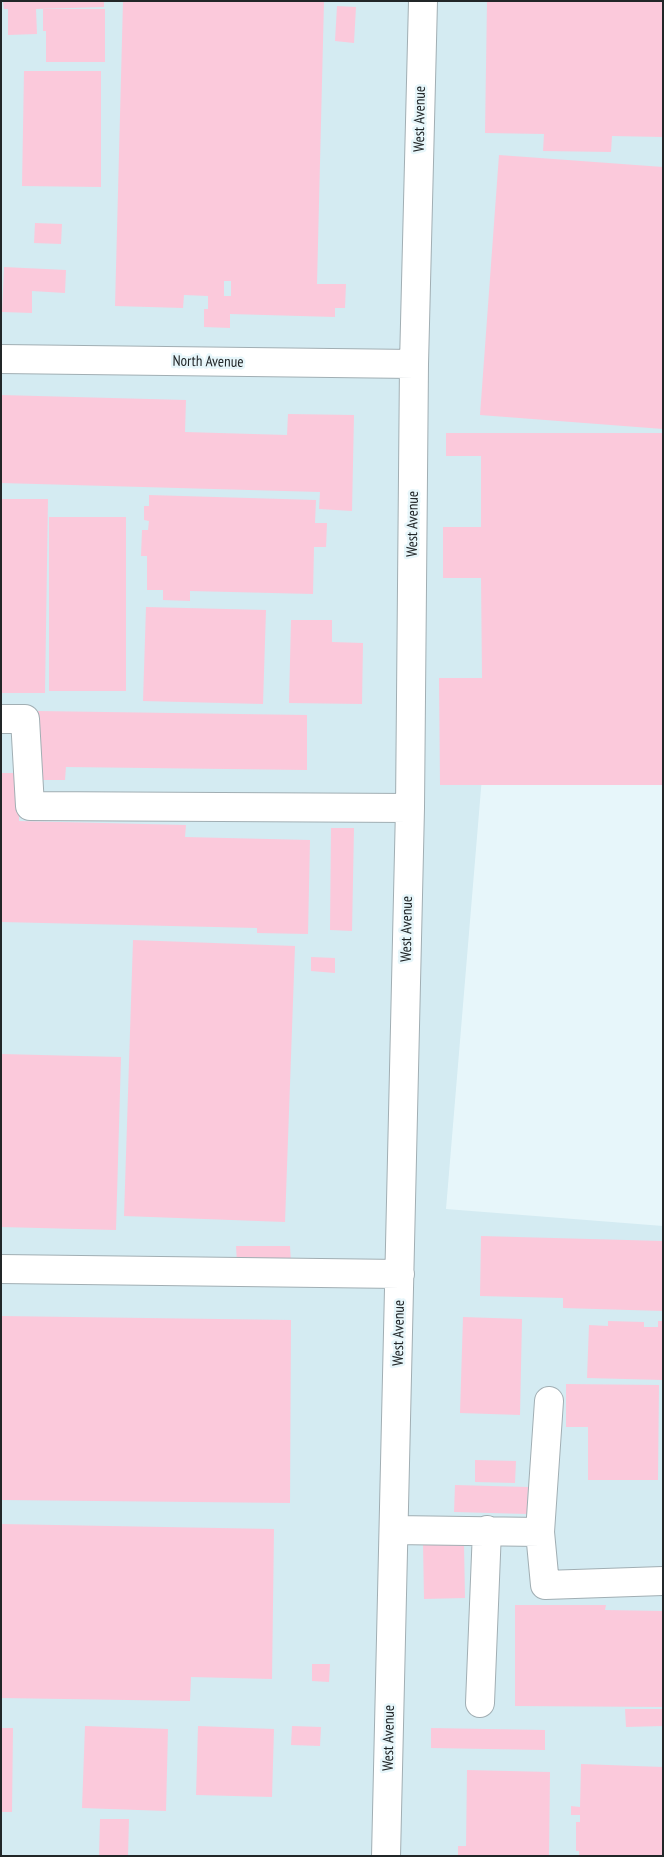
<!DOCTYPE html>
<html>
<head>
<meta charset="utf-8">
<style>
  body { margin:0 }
  #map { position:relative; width:664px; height:1857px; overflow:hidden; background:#e7f6fa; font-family:"PT Sans Narrow",sans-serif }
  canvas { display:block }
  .frame { position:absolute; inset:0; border:2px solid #212628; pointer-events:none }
</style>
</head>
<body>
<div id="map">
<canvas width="664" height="1857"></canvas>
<div class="frame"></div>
</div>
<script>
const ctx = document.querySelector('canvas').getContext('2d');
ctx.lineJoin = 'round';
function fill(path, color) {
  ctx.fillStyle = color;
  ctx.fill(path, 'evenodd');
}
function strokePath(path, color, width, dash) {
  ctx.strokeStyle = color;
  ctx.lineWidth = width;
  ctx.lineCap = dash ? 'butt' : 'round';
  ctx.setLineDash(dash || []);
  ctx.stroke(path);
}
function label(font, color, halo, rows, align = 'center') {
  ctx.font = font + ' "PT Sans Narrow",sans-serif';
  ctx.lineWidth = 5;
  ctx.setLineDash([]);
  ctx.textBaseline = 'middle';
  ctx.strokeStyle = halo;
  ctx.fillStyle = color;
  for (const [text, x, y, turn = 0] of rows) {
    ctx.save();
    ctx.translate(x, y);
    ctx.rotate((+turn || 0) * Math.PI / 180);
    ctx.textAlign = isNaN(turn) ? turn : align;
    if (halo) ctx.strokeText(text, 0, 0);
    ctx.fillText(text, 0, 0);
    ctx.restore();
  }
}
fill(new Path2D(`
  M1,1h662v774l-181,2 -36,432 217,17v630h-662z`), '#d4ebf2');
fill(new Path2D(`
  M3,1h101v6l-68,2 1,25 -29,1v-26h-4z
  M123,1h201l-7,283h29l-1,24h-10v9l-105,-3v14l-26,-1v-18h4v-13l-24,-1 -1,13 -68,-2zM224,281h7v15h-7z
  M487,1h176v136l-51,-1 -1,16 -68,-1 1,-17 -59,-1z
  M337,6l19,1 -2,36 -19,-2z
  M43,9h62v53h-59v-31h-3z
  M24,71h77v116l-79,-1z
  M499,155l164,12v262l-183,-14z
  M35,223l27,1 -1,20 -27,-1z
  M4,267l62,3 -1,23 -33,-2v22l-30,-1z
  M1,395l185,5 -1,32 102,3 1,-21 66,1 -2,96 -33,-2 1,-17 -319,-9z
  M446,433h217v352h-223l-1,-107h43l-1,-100h-38v-51h38v-71h-35z
  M149,495l167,5 -1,23h12l-1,24h-12l-1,47 -123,-3v10l-27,-1v-10h-16v-34h-6l1,-26h6l1,-9 -5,-1v-14h5z
  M1,499h47l-3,194h-44z
  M49,517h77v174h-77z
  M146,607l120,3 -3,94 -120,-3z
  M291,620h41v22l31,1 -1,61 -73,-1z
  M38,711l269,4v55l-241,-3 -1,13h-28z
  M1,773h19l-1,48 167,4 -1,12 125,3 -2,94 -51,-1v-5l-256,-6z
  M331,828h23l-2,103 -22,-1z
  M133,940l162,6 -10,276 -161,-6z
  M311,957l24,1v15l-24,-2z
  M1,1054l120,3 -5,173 -115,-3z
  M481,1236l182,5v70l-100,-3v-10l-83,-2z
  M236,1246h54l1,16 -54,1z
  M1,1316l290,4 -1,183 -289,-3z
  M463,1317l59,2 -2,96 -60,-2z
  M608,1321l36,1v5h14v-6h5v59l-76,-2 2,-53 19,1z
  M566,1384l93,1 -1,95h-70v-53h-22z
  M475,1460l41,1 -1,22 -40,-1z
  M455,1485l73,2 -1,27 -73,-2z
  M1,1524l273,5 -2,150 -81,-2 -1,24 -189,-3z
  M423,1544h41l1,54 -41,1z
  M515,1605h91l-1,5 58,1v96l-148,-1z
  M312,1664h18l-1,18 -17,-1z
  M625,1709h38v17l-37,1z
  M85,1726l83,3 -2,82 -84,-3z
  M198,1726l76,3 -2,68 -76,-2z
  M292,1726l29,1 -1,19 -29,-1z
  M1,1728h12l-1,84h-11z
  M431,1728l114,2v20l-114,-2z
  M581,1764l82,3v89h-84v-5h-3v-29h4v-7h-9v-9l9,1z
  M467,1770l83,2 -1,84h-91v-10h8z
  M100,1819h29l-1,37h-29z`), '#fbc9db');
const minor = new Path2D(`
  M1,359l413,5
  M1,719h24l5,87 380,2
  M1,1269l399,5
  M549,1401l-9,131 5,53 118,-4
  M394,1530l146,2
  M480,1703l7,-173
  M386,1856l24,-1048 4,-444 9,-363`);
strokePath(minor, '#a1aeb3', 30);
strokePath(minor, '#fff', 28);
label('15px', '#212628', '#e7f6fa', [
  ["West Avenue",420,119,-89],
  ["North Avenue",208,362,1],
  ["West Avenue",413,524,-89],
  ["West Avenue",407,929,-89],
  ["West Avenue",399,1333,-89],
  ["West Avenue",389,1738,-89]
]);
</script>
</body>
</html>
